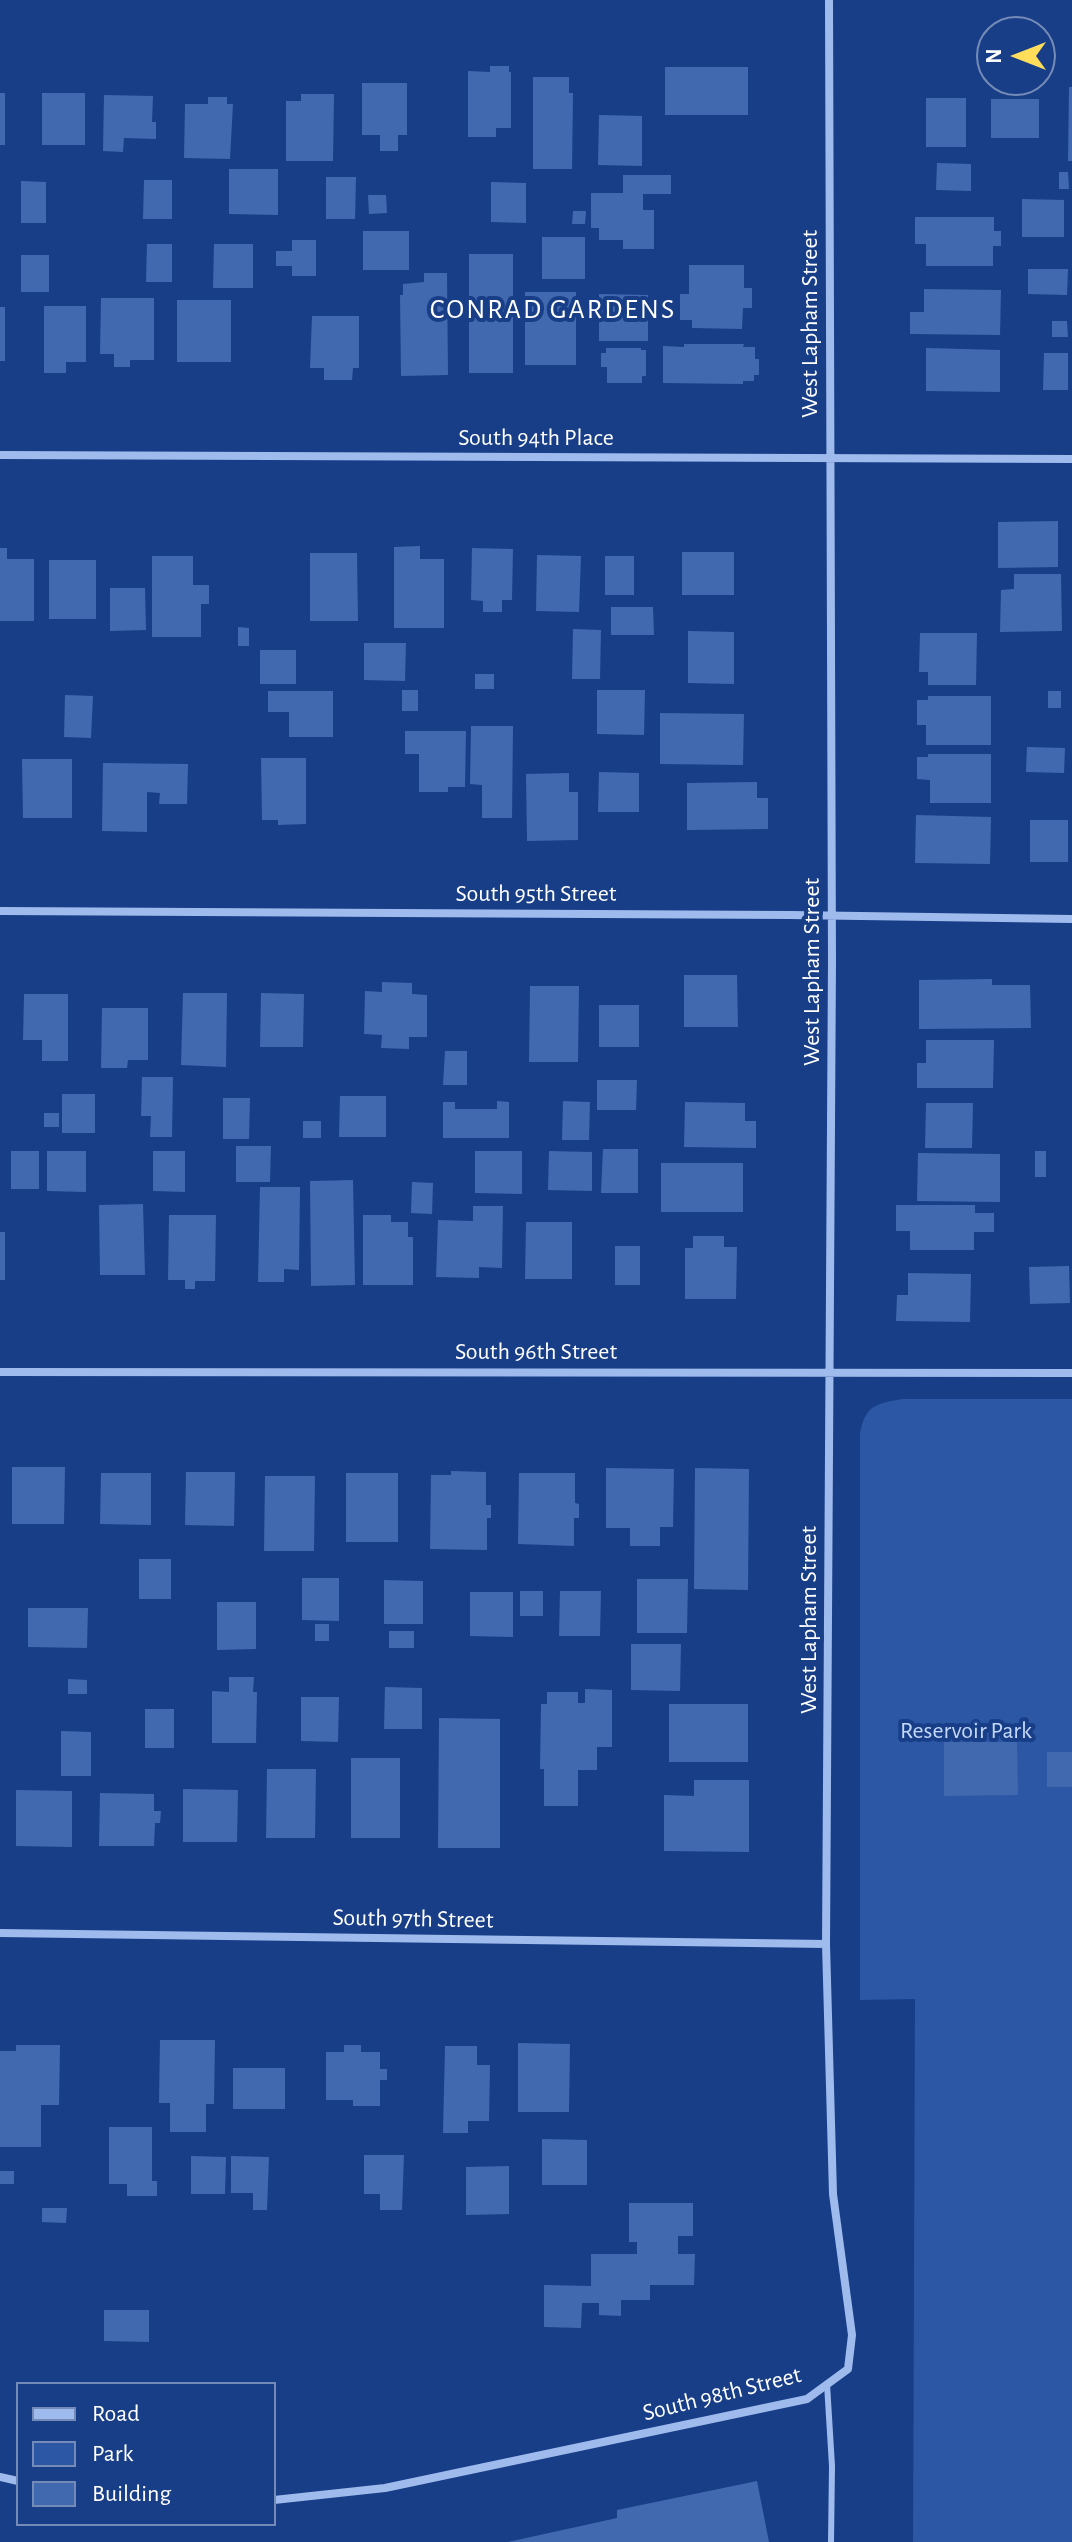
<!DOCTYPE html>
<html>
<head>
<meta charset="utf-8">
<style>
  body { margin:0 }
  #map { position:relative; width:1072px; height:2542px; overflow:hidden; background:#183e87; font-family:"Alegreya Sans",sans-serif }
  canvas { display:block }
  .legend { position:absolute; left:16px; top:2382px; width:260px; height:144px; box-sizing:border-box; background:#183e87; border:2px solid #748bb7; margin:0; padding:10px 14px; list-style:none; font-size:24px; color:#fff }
  .legend li { display:flex; align-items:center; gap:16px; height:40px }
  .legend b { width:40px; border:2px solid #748bb7 }
  .north { position:absolute; left:976px; top:16px; width:80px; height:80px; box-sizing:border-box; background:#183e87; border:2px solid #748bb7; border-radius:50%; rotate:270deg; font-size:22px; font-weight:700; line-height:32px; text-align:center; color:#fff }
  .north::after { content:''; display:block; margin:auto; width:28px; height:36px; background:#ffde5b; clip-path:polygon(50% 0,100% 100%,50% 72%,0 100%) }
</style>
</head>
<body>
<div id="map">
<canvas width="1072" height="2542"></canvas>
<ul class="legend">
<li><b style="height:10px;background:#9fbbed"></b>Road</li>
<li><b style="height:22px;background:#2b57a5"></b>Park</li>
<li><b style="height:22px;background:#4169b0"></b>Building</li>
</ul>
<div class="north">N</div>
</div>
<script>
const ctx = document.querySelector('canvas').getContext('2d');
ctx.lineJoin = 'round';
function fill(path, color) {
  ctx.fillStyle = color;
  ctx.fill(path, 'evenodd');
}
function strokePath(path, color, width, dash) {
  ctx.strokeStyle = color;
  ctx.lineWidth = width;
  ctx.lineCap = dash ? 'butt' : 'round';
  ctx.setLineDash(dash || []);
  ctx.stroke(path);
}
function label(font, color, halo, rows, align = 'center') {
  ctx.font = font + ' "Alegreya Sans",sans-serif';
  ctx.lineWidth = 8;
  ctx.setLineDash([]);
  ctx.textBaseline = 'middle';
  ctx.strokeStyle = halo;
  ctx.fillStyle = color;
  for (const [text, x, y, turn = 0] of rows) {
    ctx.save();
    ctx.translate(x, y);
    ctx.rotate((+turn || 0) * Math.PI / 180);
    ctx.textAlign = isNaN(turn) ? turn : align;
    if (halo) ctx.strokeText(text, 0, 0);
    ctx.fillText(text, 0, 0);
    ctx.restore();
  }
}
fill(new Path2D(`
  M902,1399h170v1143h-159l2,-543 -55,1v-566c5,-29 16,-30 42,-35z`), '#2b57a5');
fill(new Path2D(`
  M490,66h19v6h2v56h-15v9h-28v-66l22,1z
  M665,67h83v48h-83z
  M533,77h36v16h4l-1,76h-39z
  M362,83h45v52h-9v16h-18v-16h-18z
  M1069,87h3v74h-4z
  M0,93h5v52h-5z
  M42,93h43v52h-43z
  M301,94h33l-1,67h-47v-60h15z
  M104,95l49,1 -1,26h4v17l-32,-1 -1,14 -20,-1z
  M208,97h19v7h6l-3,55 -46,-1 1,-54h23z
  M926,98h40v49h-40z
  M991,99h48v39h-48z
  M599,115l43,1v50l-44,-1z
  M937,163l34,1v27l-35,-1z
  M229,169h49v46l-49,-1z
  M1059,172h9l1,17h-10z
  M623,175h48v19h-28v16h11v39h-31v-9h-24v-12h-8v-35h32z
  M326,177h30l-1,42h-29z
  M144,180h28v39h-29z
  M21,181l25,1v41h-25z
  M491,182l35,1v40l-35,-1z
  M368,195h18l1,18 -18,1z
  M1022,199l42,1v37h-42z
  M573,211h13l-1,13h-13z
  M915,217h79v14h7v15h-8v20h-67v-22h-11z
  M363,231h46v39h-46z
  M542,237h43v42h-43z
  M292,240h24v36h-24v-10h-16v-15h16z
  M147,244h25v38h-26z
  M214,244h39v44h-40z
  M469,254h44v119h-44z
  M21,255h28v37h-28z
  M689,265h55v23h8v20h-9l-1,21 -50,-1v-8h-12v-26h9z
  M1028,269h40l-1,26 -39,-1z
  M424,273h23l1,102 -47,1 -1,-81h3v-11l21,-2z
  M924,289l77,1 -1,45 -90,-1v-22h14z
  M525,292h51v73h-51z
  M599,294l49,1v46h-49z
  M101,298h53v62h-24v7h-16v-13h-14z
  M177,300h54v62h-54z
  M44,306h42v56h-20v11h-22z
  M0,307h5v54h-5z
  M312,316h47v52h-6l-1,12h-28v-12h-14z
  M1052,321h15l1,16h-16z
  M684,344h60l-1,3h12v12h4v16h-5v6h-11v3l-80,-1v-37l21,1z
  M606,348h35v2h5v26h-4v7h-35v-16h-6v-14h5z
  M926,348l74,2v42l-74,-1z
  M1044,353h24v37h-25z
  M1058,521v46l-60,1v-46z
  M420,546v13h24v69h-50v-81z
  M0,548h7v11h27v62h-34z
  M472,548l41,1 -1,51h-10v12h-19v-11l-12,-1z
  M682,552h52v43h-52z
  M310,553h47l1,68h-48z
  M537,555l44,1 -2,56 -43,-1z
  M152,556h41v29h16v19h-8v33h-49z
  M605,556h29v39h-29z
  M49,560h47v59h-47z
  M1014,574h47l1,57 -62,1 1,-42 13,-1z
  M110,588h35l1,42 -36,1z
  M611,607h42l1,28h-43z
  M238,627l11,1v18h-11z
  M573,629l28,1 -1,49h-28z
  M688,631l46,1v52l-46,-1z
  M920,633h57l-1,52h-48v-13h-9z
  M364,643h42l-1,38 -41,-1z
  M260,650h36v34h-36z
  M475,674h19v15h-19z
  M402,690h16v21h-16z
  M597,690h48l-1,45 -47,-1z
  M268,691h65v46h-44v-25h-21z
  M1048,691h13v17h-13z
  M65,695l28,1 -2,42 -27,-1z
  M928,696h63v49h-65v-20h-9v-25h11z
  M660,713l84,1 -1,51 -83,-1z
  M471,726h42l-1,92h-30v-33l-12,-1z
  M405,731h61l-1,56h-17v5h-29v-38h-14z
  M1027,747l38,1 -1,25 -38,-1z
  M928,754h63v49h-61v-23l-13,-1v-22h11z
  M261,758h45v66l-28,1v-5h-16z
  M22,759h50v59h-49z
  M103,763l85,1 -1,40h-28l1,-11 -13,-1v40l-45,-1z
  M599,772l40,1v39h-41z
  M569,773v19h9v48l-51,1 -1,-67z
  M757,782v16h11v31l-81,1v-47z
  M916,815l75,2 -1,47 -75,-1z
  M1030,820h38v42h-38z
  M684,975h53l1,52h-54z
  M992,979v6h38l1,43 -112,1v-49z
  M382,982l30,1v11l15,1v42h-18v12l-28,-1 1,-13 -18,-1 1,-43 17,1z
  M530,986h49l-1,76h-49z
  M183,993h44l-1,74 -45,-2z
  M261,993l43,1 -1,53h-43z
  M24,994h44v67h-26v-21h-19z
  M599,1005h40v42h-40z
  M102,1008h46v52h-20l-1,8h-26z
  M926,1040h68l-1,48h-76v-25h9z
  M445,1051h22v34h-24z
  M142,1077h31l-1,60h-22l1,-21h-10z
  M597,1080h40l-1,30h-39z
  M62,1094h33v39h-33z
  M340,1096h46v41h-47z
  M223,1098h27l-1,41h-26z
  M497,1101l12,1v36h-66v-36h12v7h42z
  M563,1101l27,1 -1,38h-27z
  M685,1102l60,1v18h11v27l-72,-1z
  M926,1103h47l-1,45h-47z
  M44,1113h15v14h-15z
  M303,1121h18v17h-18z
  M236,1146h35l-1,36h-34z
  M603,1149h35v44h-37z
  M11,1151h28v38h-28z
  M47,1151h39v41l-39,-1z
  M153,1151h32v41l-32,-1z
  M475,1151h47v43l-47,-1z
  M549,1151l43,1v39l-44,-1z
  M1035,1151h11v26h-11z
  M918,1153l82,1v48l-83,-1z
  M661,1163h82v49h-82z
  M353,1180l2,105 -44,1 -1,-105z
  M412,1182l21,1 -1,31 -21,-1z
  M260,1187h40l-1,83 -15,-1v13h-26z
  M143,1204l2,71h-45l-1,-70z
  M896,1205h79v8h19v19h-20v18h-64v-19h-14z
  M473,1206h30l-1,62 -23,-1v11l-43,-1 2,-57 35,1z
  M169,1215h47l-1,66h-20v8h-10v-9h-17z
  M363,1215h28v7h17v15h5v48h-50z
  M526,1222h46v57h-47z
  M0,1232h5v48h-5z
  M693,1236h31v11h13l-1,52h-51v-51h8z
  M615,1246h25v39h-25z
  M1069,1266l1,37 -40,1 -1,-37z
  M908,1273l63,1 -1,48 -74,-1 1,-26h11z
  M12,1467h53l-1,57h-52z
  M606,1468l68,1 -1,58h-13v19h-30v-18h-24z
  M695,1468l54,1 -1,121 -54,-1z
  M451,1471l35,1v33h5v13h-4v32l-57,-1 1,-74h20z
  M186,1472h49l-1,54 -49,-1z
  M101,1473h50v52l-51,-1z
  M346,1473h52v69h-52z
  M519,1473h56v30l4,1v14h-5v28l-56,-2z
  M265,1476h50l-1,75h-50z
  M139,1559h32v40h-32z
  M302,1578h37v43l-37,-1z
  M637,1579h51l-1,54h-50z
  M384,1580l39,1v43h-39z
  M520,1591h23v25h-23z
  M560,1591h41l-1,45h-41z
  M470,1592h43v45l-43,-1z
  M217,1602h39v47l-39,1z
  M28,1608h60l-1,40 -59,-1z
  M315,1624h14v17h-14z
  M389,1631h25v17h-25z
  M631,1644h50l-1,47 -49,-1z
  M229,1677h25l-1,15h4l-1,51h-44v-52l17,1z
  M68,1679l19,1v14h-19z
  M385,1687l37,1v41h-38z
  M585,1689l27,1v57h-15v23h-19v36h-34v-37h-4l1,-65h6v-12h31v11h7z
  M301,1697h38l-1,45 -37,-1z
  M669,1704h79v58h-79z
  M145,1709h29v39h-29z
  M439,1718l61,1v129h-62z
  M61,1731l30,1v44h-30z
  M944,1742h73l1,53 -74,1z
  M1047,1752h25v35h-25z
  M351,1758h49v80h-49z
  M267,1769h49l-1,69h-49z
  M694,1780h55v72l-85,-1v-56l30,1z
  M183,1789l55,1 -1,52h-54z
  M16,1790l56,1v56l-56,-1z
  M100,1793l54,1v17h7l-1,12h-5l-1,23h-55z
  M160,2040h55l-1,64h-8v28h-36v-29h-11z
  M518,2043l52,1 -1,68h-51z
  M16,2045h44l-1,60h-18v42h-41v-96h16z
  M344,2045h17v7h19v17h7v11h-7v26h-27v-6h-27v-48h18z
  M445,2046h32v19h13l-1,56h-21v12h-25z
  M233,2068h52v41h-52z
  M109,2127h43v54h5v15h-30v-12h-18z
  M542,2139l45,1v45h-45z
  M364,2155h40l-2,55h-22v-16h-16z
  M191,2156l35,1 -1,37h-34z
  M231,2156l38,1 -2,53h-14v-17h-22z
  M509,2166v48l-43,1v-48z
  M0,2171h14v13h-14z
  M629,2203h64v33h-15v18h17l-1,31h-44v15h-29v16l-22,-1v-12h-17l-1,25 -37,-1v-42l47,1v-32h46v-12h-8z
  M42,2208h25l-1,15 -24,-1z
  M104,2310h45v32l-45,-1z
  M757,2481l12,61h-261l109,-24v-8z`), '#4169b0');
strokePath(new Path2D(`
  M827,2384l5,82 -1,76`), '#9fbbed', 6);
strokePath(new Path2D(`
  M0,455l1072,4
  M0,911l790,4 282,4
  M0,1372l1072,1
  M0,1933l826,11
  M0,2477l18,4
  M274,2500l111,-12 422,-89 41,-30 4,-34 -19,-141 -7,-250 6,-984 -3,-960`), '#9fbbed', 8);
label('24px', '#fff', '#183e87', [
  ["West Lapham Street",810,324,-90],
  ["South 94th Place",536,438],
  ["South 95th Street",536,894],
  ["West Lapham Street",812,972,-90],
  ["South 96th Street",536,1352],
  ["West Lapham Street",809,1620,-90],
  ["South 97th Street",413,1919,1],
  ["South 98th Street",722,2394,-14]
]);
label('24px', '#c4d8f9', '#183e87', [
  ["Reservoir Park",966,1731]
]);
ctx.letterSpacing = '2px';
label('28px', '#fff', '#183e87', [
  ["CONRAD GARDENS",553,310]
]);
ctx.letterSpacing = '0px';
</script>
</body>
</html>
